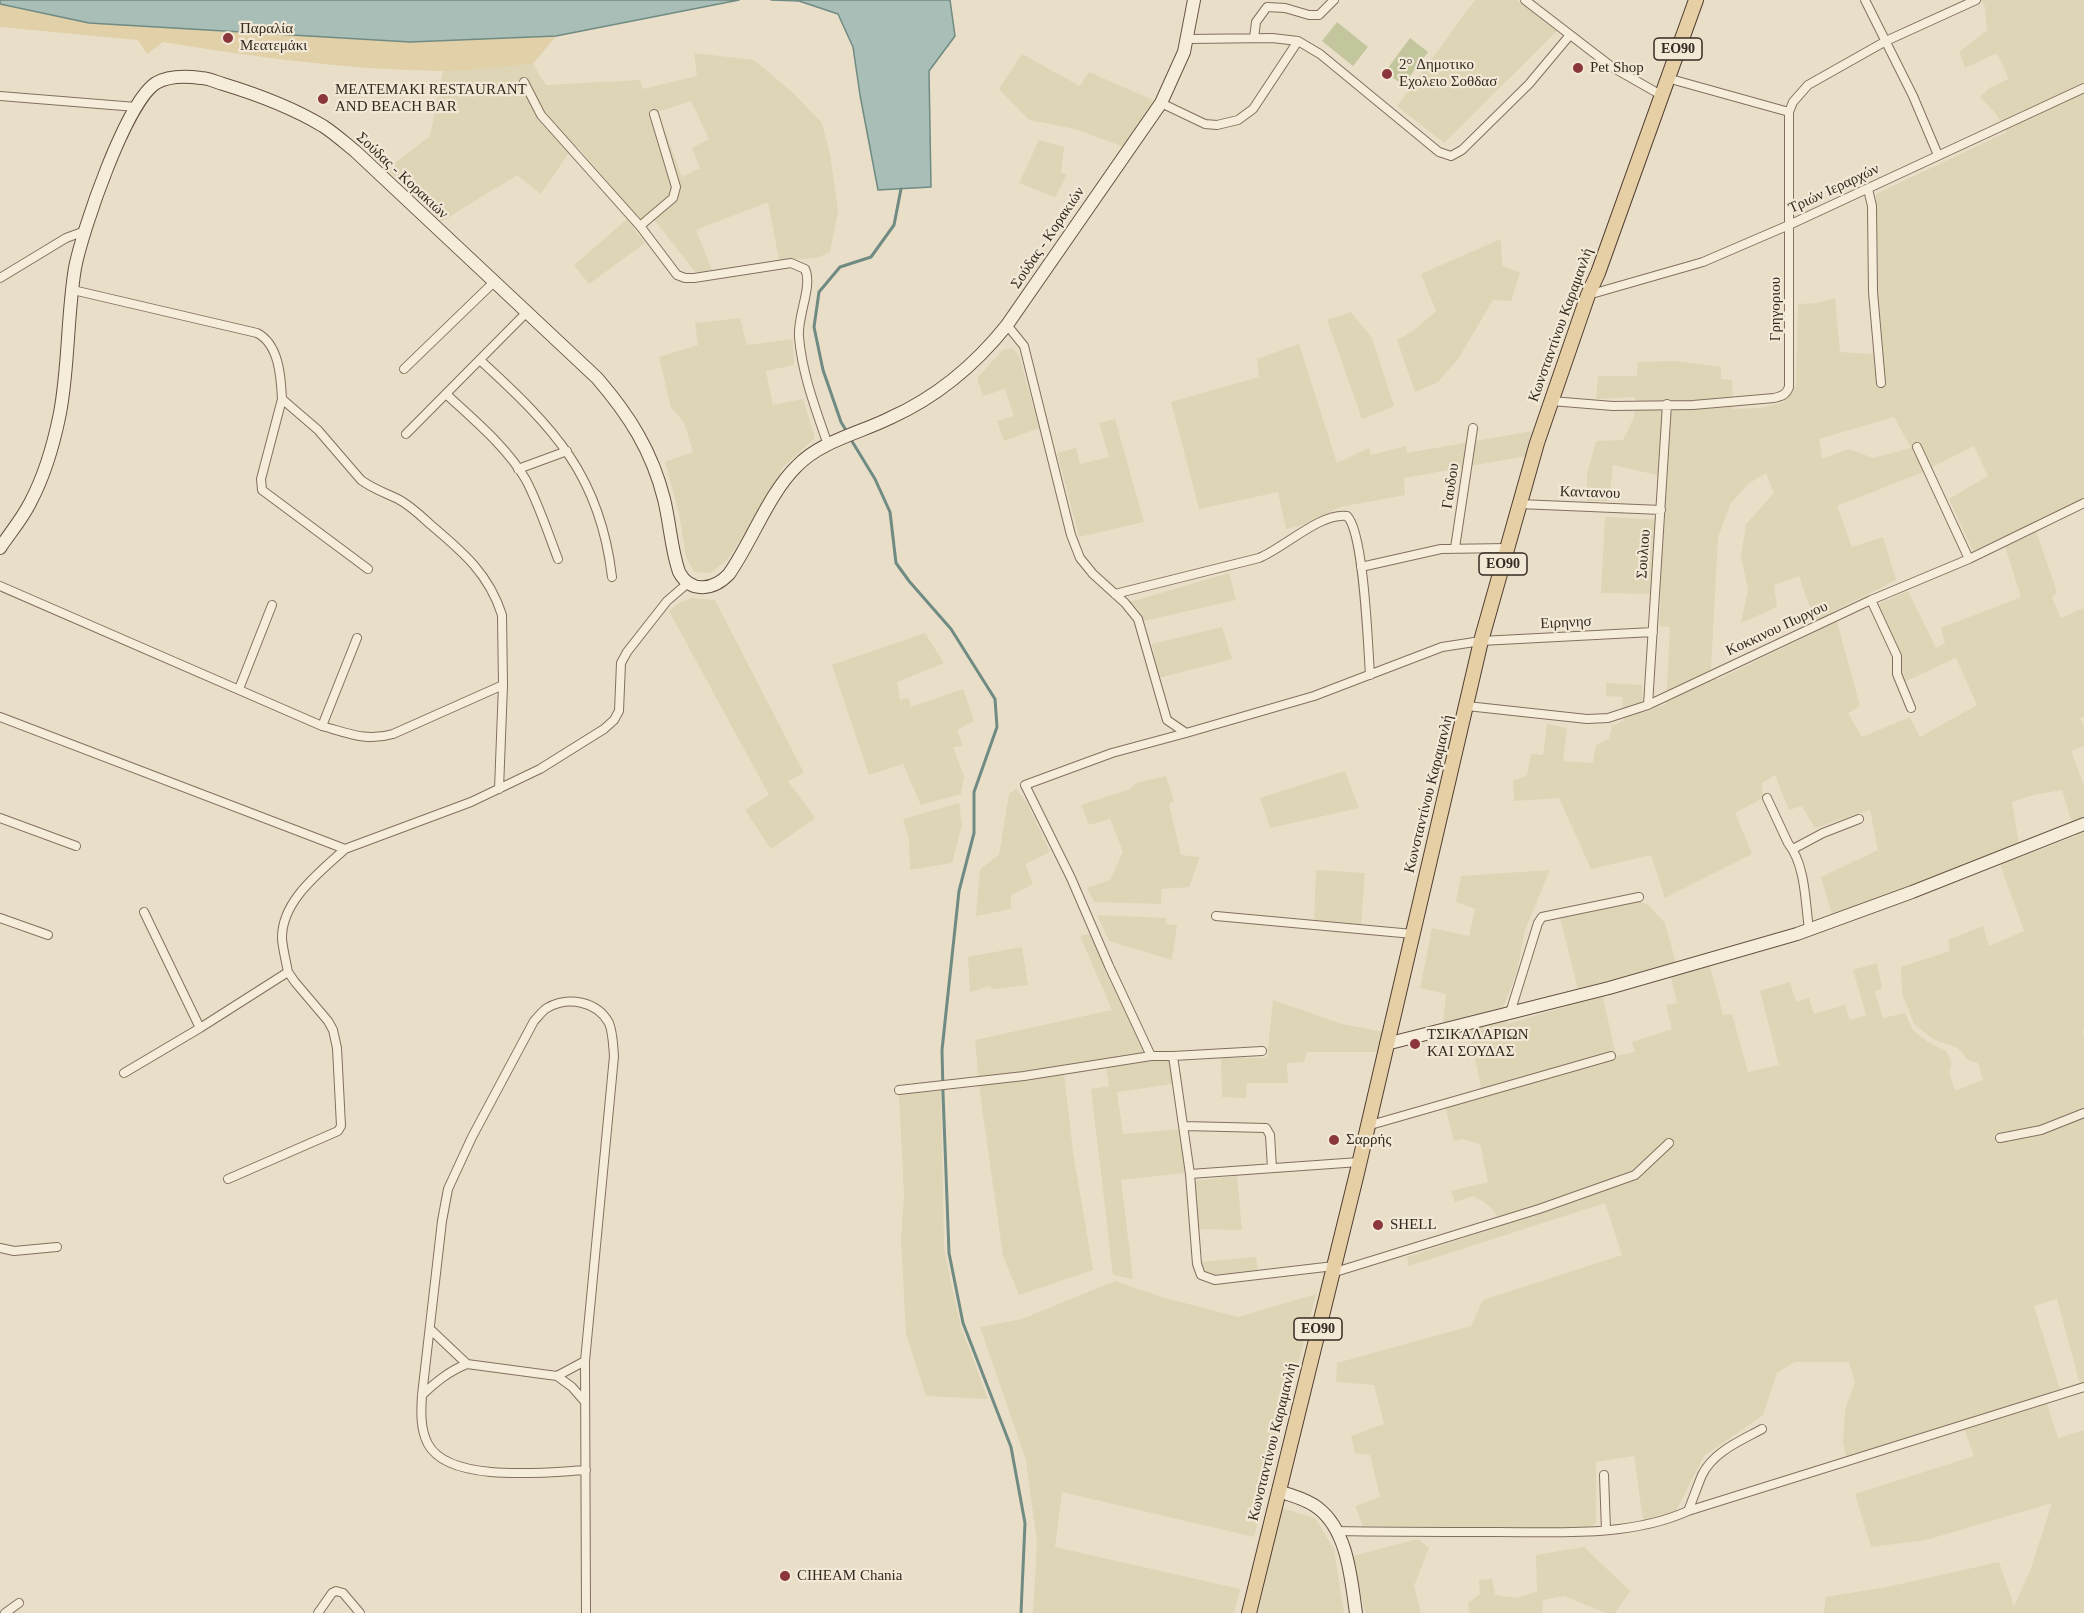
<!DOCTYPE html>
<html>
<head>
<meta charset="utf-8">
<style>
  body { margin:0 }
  canvas { display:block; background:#e9dec8 }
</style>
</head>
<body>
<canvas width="2084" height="1613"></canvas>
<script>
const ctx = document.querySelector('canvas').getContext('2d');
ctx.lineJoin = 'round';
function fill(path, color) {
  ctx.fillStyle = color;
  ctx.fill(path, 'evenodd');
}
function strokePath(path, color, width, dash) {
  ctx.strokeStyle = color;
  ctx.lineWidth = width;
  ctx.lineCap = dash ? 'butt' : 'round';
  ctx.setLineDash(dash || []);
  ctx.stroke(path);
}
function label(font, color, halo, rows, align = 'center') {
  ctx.font = font + ' Georgia,serif';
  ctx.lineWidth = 4.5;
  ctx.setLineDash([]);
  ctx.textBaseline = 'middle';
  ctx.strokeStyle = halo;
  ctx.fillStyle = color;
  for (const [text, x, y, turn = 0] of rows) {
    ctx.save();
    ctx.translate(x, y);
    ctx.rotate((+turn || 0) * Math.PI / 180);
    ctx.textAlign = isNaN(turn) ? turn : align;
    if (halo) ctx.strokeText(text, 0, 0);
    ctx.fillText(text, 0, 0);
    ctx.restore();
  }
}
fill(new Path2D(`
  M1475,0h42l40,31 -113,112 -47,-37z
  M1981,0h103v506l-3,-7 -48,23 24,70 -5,6 9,20 23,-10v109l-4,1 4,10v18l-13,5 13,34v245h-2l2,7v346l-4,1 -23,-85 -23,7 26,83 -16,6 14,43 26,-8v183h-260l2,-16 61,-10 112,-25 15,44 16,-35 22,-68 -126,37 -55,7 -16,-53 119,-38 -13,-35 -115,36 -3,-15 2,-32 10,-28 -6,-20h-54l-18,11 -14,42 -59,41 -28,55 -33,9 -9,-64 -38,6v61l-10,6 -223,-3 -8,-20 25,-9 -10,-42 -15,-2 -4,-17 33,-12 -10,-39 -38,-3 1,-19 134,-37 12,-26 139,-45 -17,-52 -196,63 -2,-9 94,-31 -7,-15 -10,-9 -11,-6 -18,6 -4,-11 37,-9 -8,-38 -18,-5 -8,2 -9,-35 37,-13 -15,-74 -24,4 3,-29 -26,-6 12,-60 37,8 6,-27 -19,-7 5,-26 89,-6 -25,60 -8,42 -14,36 5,16 73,-22 -21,-85 69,-20 19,8 17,18 14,51 31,-8 13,49 9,-1 16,58 31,-7 -19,-74 30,-9 6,20 13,-4 5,16 31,-9 5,15 16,-5 -13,-45 24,-7 5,25 -7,4 8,26 22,-5 8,17 15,12 18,9 6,13 -3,8 6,19 28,-11 -5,-17 -10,-3 -10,-12 -25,-9 -19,-15 -12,-31 -1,-26 49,-16 -2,-11 35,-14 6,20 35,-15 -28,-78 -164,62 -11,-38 57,-27 -8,-40 -55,18 -13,-22 -13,4 -14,-35 -13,8 1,15 -28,15 17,41 -87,44 -14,-43 -60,14 -32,-71 -45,3 -1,-20 14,-6 4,-21 12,1 4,-31 20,4 -4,33 30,2 3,-18 13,-6 3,-13 12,-5 -2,-24 -16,-1v-13l36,2 1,28 23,-9 4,-77 -11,-1 2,-32 -60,-1 4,-76 58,3 3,-43 -53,-12 -4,36h-22v-27l9,-33 27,-1 11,-23 1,-20 -39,2 2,-23h39l1,-14 36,-1 47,6v12l11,1 1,29 27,-1 24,-6 12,-16 2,-82 20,-1 17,-5 5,54 27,2 16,-2 -8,-90 1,-68 131,-62 -11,-18 -16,-17 9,-9 20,-9 -12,-26 -32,15 -6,-16 28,-22 -2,-23zM1894,417l17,31 -38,10 -25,-9 -26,10 -3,-20zM1974,446l14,30 -39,23 24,52 29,-14 19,60 -80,31 4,15 -9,5 -28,-57 -32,14 26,78 54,-25 21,47 -57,32 -10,-20 -48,20 -14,-24 12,-7 -26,-95 62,-31 -13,-43 -31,10 -15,-41 86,-34zM1766,473l8,20 -28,31 -5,33 7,32 -7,34 36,-16 -3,-22 25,-9 19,55 -101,49 -6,-11 7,-132 13,-34 17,-19zM2062,790l14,46 -55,21 -9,-55 21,-7zM1668,965l9,38 -11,2 6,24 -40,13 3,10 -19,4 -16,-72z
  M694,53l60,7 39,33 29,30 8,31 8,57 -8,41 -13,6 -38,2 -11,-58 -72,28 16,40 -16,3 -48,-61 -14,17 11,14 -56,41 -15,-19 60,-52 -56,-66 -10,7 -27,40 -24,-19 -76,47 -54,-53 43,-33 13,-65 90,-7 13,21 94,-5 3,9 54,-13zM691,101l18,38 -17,9 8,20 -18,9 -24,-65z
  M1022,54l58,32 9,-14 66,29 -31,46 -49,-18 -46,-9 -30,-31z
  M1039,140l25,7 -3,25 6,3 -12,22 -36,-14z
  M1501,239l1,26 18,8 -9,28 -18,-1 -35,59 -20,23 -23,10 -18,-52 16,-9 23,-20 -15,-37z
  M1351,312l21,26 22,68 -32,13 -35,-99z
  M740,318l7,27 46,-6 1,26 -28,6 7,34 30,-6 12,39 -32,29 -27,50 -29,43 -16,13 -17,-1 -8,-15 -7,-44 -14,-51 28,-10 -9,-30 -13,-14 -12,-51 39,-12 -3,-22z
  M1299,344l38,119 32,-15 2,7 35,-9 1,7 125,-22 -6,25 -122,22 1,17 -65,12 -38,18 -16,4 -8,-37 -79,17 -28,-107 88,-25 -2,-18z
  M1012,348l7,7 20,73 -35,13 -7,-20 17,-5 -9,-27 -22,7 -6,-18 26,-28z
  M1115,419l29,103 -65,15 -22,-84 19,-5 4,16 29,-7 -10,-34z
  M1229,573l7,27 -92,21 -6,-12 -8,-7z
  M691,598l24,2 89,173 -16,8 27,37 -44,31 -26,-39 24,-15 -100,-184 10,-8z
  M1222,627l10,32 -73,19 -7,-34z
  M925,633l19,30 -47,19 3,18 9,-2 2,9 52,-18 11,32 -17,9 6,16 -10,1 11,29 -3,18 -40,11 -18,-41 -34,11 -37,-110z
  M1345,771l14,37 -89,20 -10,-30z
  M1166,776l8,25 -5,3 12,51 19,2 -11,30 -27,2 -1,15 -67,-2 -7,-14 23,-8 13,-28 -13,-33 -21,6 -8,-20 49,-16 6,-6z
  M1016,789l11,14 23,49 -25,12 8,20 -22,11v14l-35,7 4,-47 19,-14 10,-61z
  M959,803l3,22 -10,38 -42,7 -1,-30 -6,-21z
  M1316,870l49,3 -4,52 -47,-2z
  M1097,915l69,3v6l11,1 -5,35 -63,-19z
  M1095,933l53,127h20l3,5 2,19 -56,8 6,42 57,-5 5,44 -64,7 12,99 -20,-4 -22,-186 18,-3 -4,-25 -41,12 9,79 20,118 -74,25 -16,-39 -24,-170 -4,-46 137,-30 -32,-74z
  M1022,947l6,38 -35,4 -3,-3 -20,6 -2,-35z
  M1273,1000l69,24 42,8 -6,20h-71l-3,10 -17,1 1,20h-41l-1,15 -24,-1 -1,-39h46z
  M941,1091l3,157 16,76 28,75 -62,-3 -20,-62 -5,-94 3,-46 -5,-99z
  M1237,1176l5,54 -44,-1 -4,-48z
  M1256,1257l2,15 -41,4 -13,-4 -3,-10z
  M1115,1281l50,17 73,19 78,-23 -62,243 -192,-45 -7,55 185,42 -6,24h-201l4,-70 -11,-83 -46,-133 42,-8z
  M1282,1508l33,10 19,31 10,64h-86z
  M1418,1539l11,9 -15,38 7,27h-56l-12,-57z
  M1584,1547l46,44 -15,22h-9l-42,-17 -21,4 -1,13h-73l-1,-10 12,-9 -1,-14 13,-1 3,16 22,3 20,-7 -1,-36z`), '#ded5b6');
fill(new Path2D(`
  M1337,22l31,25 -15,19 -31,-25z
  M1410,38l18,14 -25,33 -18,-13z`), '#c3c69d');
fill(new Path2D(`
  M0,4l90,19 320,19 146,-6 -23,28c-30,2 -61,7 -91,7 -94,-1 -187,-14 -279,-29l-16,12 -9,-14 -138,-13z`), '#e1d0a8');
const water = new Path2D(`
  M0,0h739l-183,36 -146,6 -321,-19 -89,-19z
  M771,0h179l5,36 -26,35 2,116 -53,3 -18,-95 -7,-48 -15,-33 -39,-13z`);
fill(water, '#a8beb6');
strokePath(water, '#708b83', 1.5);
strokePath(new Path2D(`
  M847,432l-6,-10 -18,-52 -9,-43 5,-35 21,-25 31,-10 23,-32 7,-36
  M850,438l25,41 15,33 6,51 13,18 42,48 44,70 2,28 -23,65v41l-15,58 -17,159 1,43 6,160 14,70 48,124 14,76 -4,90`), '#708b83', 3);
const street = new Path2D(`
  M1525,0l87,67 49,28
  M1865,0l48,96 25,59
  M1254,38l2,-16 11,-15 18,1 24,7h10l15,-15
  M1188,39l84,-1 26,3 22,13 119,98 12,4 11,-6 67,-66 41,-49
  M1667,78l122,34
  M524,82l17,33 99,111 37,49 8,3h9l97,-15 14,6c8,17 -8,47 -6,68 3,37 17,73 29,108
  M0,96l136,11
  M1161,103l44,21 12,1 21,-5 15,-11 45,-68
  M1868,189l4,17 1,86 8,91
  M640,226l33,-28 3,-11 -22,-73
  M0,278l66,-40 19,-7
  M73,290l184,43c22,11 24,44 25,66l36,31 43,50c12,9 25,13 37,19 13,7 23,17 33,26 32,27 58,49 71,90l1,70 -4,104
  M1588,295l115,-33 86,-37 295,-137
  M1007,325l17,21 47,189 9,23 13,16 32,29 13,16 29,101 19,13 128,-37 128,-49 39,-6 172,-9
  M481,361c73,67 119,114 131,216
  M404,369l90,-87
  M446,394c28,26 61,53 80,86 13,25 22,53 32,79
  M282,399l-21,80 1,11 106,79
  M1551,401l62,5 80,-1 81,-7c8,-2 12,-3 15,-11v-275l4,-10 15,-17 78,-44 90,-41
  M406,434l121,-122
  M1917,447l52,112
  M518,469l49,-18
  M1519,504l142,6
  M1455,548l18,-120
  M1361,567l80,-18 67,-1
  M0,586l322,140c26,7 44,16 71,8l110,-49
  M1115,594l144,-36c25,-10 62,-46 88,-42 17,16 21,131 23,159
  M1871,600l26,56v18l14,34
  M239,689l33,-84
  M1648,705l19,-301
  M1467,706l120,13 21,-1 40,-13 223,-105 98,-41 115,-56
  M0,717l345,132 126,-47 69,-33 64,-40 10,-9 5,-9 2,-48 6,-11 40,-51 21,-18
  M322,726l35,-88
  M1186,733l-74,20 -87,32 46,93 38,88 42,90h22l17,118 7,90 4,11 14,5 119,-14
  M1767,798l21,45c18,23 17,59 21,86
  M0,818l76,28
  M1793,849l30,-16 36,-14
  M144,912l56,116
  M1216,916l197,18
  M0,918l48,17
  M1510,1013l28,-90 4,-6 97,-20
  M1173,1056l89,-5
  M124,1073l76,-45 88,-56c-2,-11 -5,-22 -6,-33 -1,-38 38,-67 63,-90
  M899,1090l125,-14 127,-20
  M1184,1126l82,2 4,7 2,33
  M1367,1126l244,-70
  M2000,1138l41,-8 43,-17
  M1190,1174l169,-12
  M228,1179l110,-48 3,-5 -4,-78 -4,-18 -5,-9 -33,-39 -7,-10
  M0,1248l14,3 43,-4
  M1332,1273l207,-64 96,-34 34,-32
  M430,1329l37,35
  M557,1376l28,-15
  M422,1395c14,-13 27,-24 45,-31l90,12 15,11 13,15
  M1604,1475l2,55
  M1688,1511c5,-12 9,-24 14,-36 11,-23 38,-34 60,-46
  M1336,1531c54,1 107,1 161,1 63,0 133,5 191,-21l396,-124
  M5,1613l14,-10
  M318,1613l14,-20 4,-2 7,2 17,20
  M586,1613l-1,-252 29,-305c-1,-11 -1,-23 -5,-33 -12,-22 -41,-27 -62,-15 -5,3 -9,9 -13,13l-62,116 -24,52 -6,32 -20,174c-1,16 -2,34 6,49 21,40 121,28 158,26`);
const secondary = new Path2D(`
  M0,548c10,-15 22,-29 30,-45 15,-28 24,-60 30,-90 9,-48 7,-97 15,-145 7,-37 51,-166 81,-185 12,-7 31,-7 45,-5 7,0 15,4 22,6 33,10 70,24 100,42 11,7 22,17 32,25l242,227c32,37 55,73 67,121 6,24 7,50 15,73 12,22 35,18 50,2 23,-33 40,-81 68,-108 24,-25 63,-33 93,-48 47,-21 85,-53 117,-93l154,-222 23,-51 10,-52
  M1386,1044l223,-56 188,-54 115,-42 172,-68
  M1279,1491c13,5 28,8 39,17 30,23 33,71 38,105`);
const primary = new Path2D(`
  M1249,1613l108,-440 124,-532 56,-198 51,-148 10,-22 98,-273`);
strokePath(street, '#83705f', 10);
strokePath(secondary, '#655242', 14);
strokePath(primary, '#513f33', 16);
strokePath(street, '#f5ecda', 8);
strokePath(secondary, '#f5ecda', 12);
strokePath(primary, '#e7cfa5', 14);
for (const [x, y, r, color] of [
  [228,38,6,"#8a363b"],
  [1578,68,6,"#8a363b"],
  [1387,74,6,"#8a363b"],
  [323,99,6,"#8a363b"],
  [1415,1044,6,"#8a363b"],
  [1334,1140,6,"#8a363b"],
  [1378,1225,6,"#8a363b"],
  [785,1576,6,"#8a363b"]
]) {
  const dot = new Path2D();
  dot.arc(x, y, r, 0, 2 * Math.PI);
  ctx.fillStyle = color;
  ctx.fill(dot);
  strokePath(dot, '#f1e8d6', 2);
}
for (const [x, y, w] of [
  [1678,49,48],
  [1503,564,48],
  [1318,1329,48]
]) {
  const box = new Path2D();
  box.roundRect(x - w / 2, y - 11, w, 22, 4.5);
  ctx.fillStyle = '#f1e8d6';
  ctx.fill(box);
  strokePath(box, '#352a21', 1.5);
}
label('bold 14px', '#352a21', null, [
  ["ΕΟ90",1678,49],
  ["ΕΟ90",1503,564],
  ["ΕΟ90",1318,1329]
]);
label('15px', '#352a21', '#f1e8d6', [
  ["Παραλία",240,29],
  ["Μεατεμάκι",240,46],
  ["2° Δημοτικο",1399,65],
  ["Εχολειο Σοθδασ",1399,82],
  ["Pet Shop",1590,68],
  ["ΜΕΛΤΕΜΑΚΙ RESTAURANT",335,90],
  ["AND BEACH BAR",335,107],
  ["ΤΣΙΚΑΛΑΡΙΩΝ",1427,1035],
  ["ΚΑΙ ΣΟΥΔΑΣ",1427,1052],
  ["Σαρρής",1346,1140],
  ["SHELL",1390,1225],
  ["CIHEAM Chania",797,1576]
], 'left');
label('15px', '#352a21', '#f1e8d6', [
  ["Σούδας - Κορακιών",402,176,43],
  ["Τριών Ιεραρχών",1834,189,-25],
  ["Σούδας - Κορακιών",1048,238,-56],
  ["Γρηγοριου",1776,309,-90],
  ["Κωνσταντίνου Καραμανλή",1561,325,-70],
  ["Γαυδου",1451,486,-81],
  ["Καντανου",1590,493,2],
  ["Σουλιου",1644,554,-86],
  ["Ειρηνησ",1566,623,-3],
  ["Κοκκινου Πυργου",1777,629,-25],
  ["Κωνσταντίνου Καραμανλή",1429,794,-76],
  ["Κωνσταντίνου Καραμανλή",1273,1442,-76]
]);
</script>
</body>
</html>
